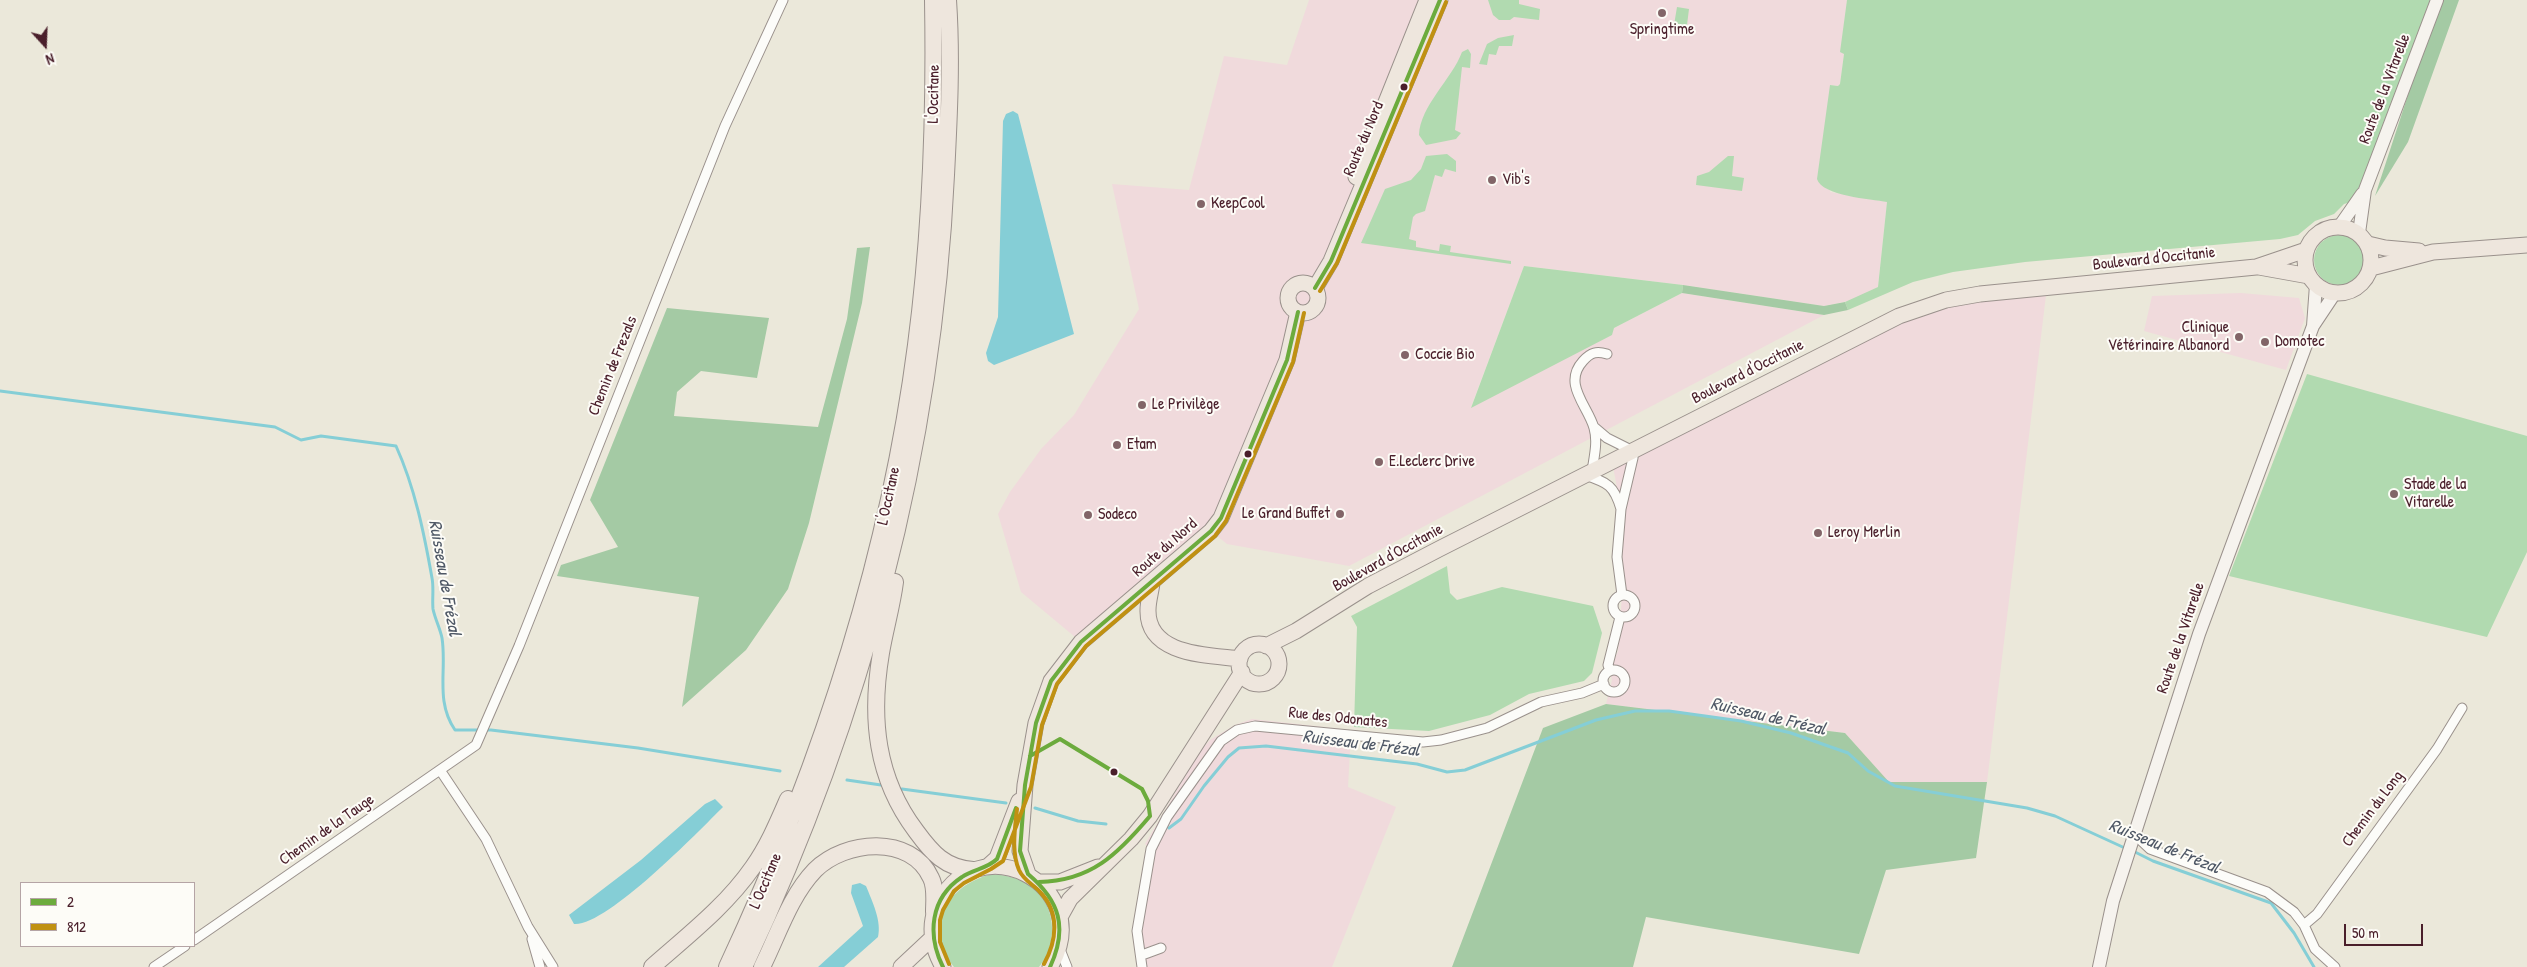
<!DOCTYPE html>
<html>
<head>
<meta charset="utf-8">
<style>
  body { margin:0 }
  #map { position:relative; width:2527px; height:967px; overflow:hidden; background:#ebe8da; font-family:"Patrick Hand",sans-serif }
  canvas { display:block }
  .legend { position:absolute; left:20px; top:882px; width:175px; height:65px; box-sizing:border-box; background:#fdfcf7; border:1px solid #b5a4a5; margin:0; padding:6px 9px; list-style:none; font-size:15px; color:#4a1f2b }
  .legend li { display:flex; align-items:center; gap:10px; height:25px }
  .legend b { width:25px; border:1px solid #b5a4a5 }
  .north { position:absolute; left:20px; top:20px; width:50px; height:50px; -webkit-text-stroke:4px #fdfcf7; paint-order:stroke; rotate:160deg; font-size:14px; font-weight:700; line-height:20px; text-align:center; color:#4a1f2b }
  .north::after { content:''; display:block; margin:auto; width:18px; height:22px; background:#4a1f2b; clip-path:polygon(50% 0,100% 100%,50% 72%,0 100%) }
  .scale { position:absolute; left:2344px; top:924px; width:79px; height:22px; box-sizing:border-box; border:2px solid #4a1f2b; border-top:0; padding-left:6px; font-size:15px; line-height:18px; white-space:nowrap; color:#4a1f2b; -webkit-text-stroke:4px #fdfcf7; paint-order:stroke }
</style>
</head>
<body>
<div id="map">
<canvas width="2527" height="967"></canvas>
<ul class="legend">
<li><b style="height:6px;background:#6cab3d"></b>2</li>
<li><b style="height:6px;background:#c09112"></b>812</li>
</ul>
<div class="north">N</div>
<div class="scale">50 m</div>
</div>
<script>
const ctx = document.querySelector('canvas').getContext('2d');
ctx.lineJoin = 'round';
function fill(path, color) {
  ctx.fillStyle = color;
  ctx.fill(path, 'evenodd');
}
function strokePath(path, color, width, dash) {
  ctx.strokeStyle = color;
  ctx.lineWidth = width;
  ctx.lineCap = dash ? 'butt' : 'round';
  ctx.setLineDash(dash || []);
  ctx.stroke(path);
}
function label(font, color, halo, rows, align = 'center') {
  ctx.font = font + ' "Patrick Hand",sans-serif';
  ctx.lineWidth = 4;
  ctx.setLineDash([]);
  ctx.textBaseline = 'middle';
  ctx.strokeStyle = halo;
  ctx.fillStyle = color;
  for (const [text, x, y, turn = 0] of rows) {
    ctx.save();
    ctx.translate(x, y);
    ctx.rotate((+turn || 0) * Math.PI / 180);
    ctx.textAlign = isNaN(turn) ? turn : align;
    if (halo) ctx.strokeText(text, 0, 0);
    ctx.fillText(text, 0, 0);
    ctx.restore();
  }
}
fill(new Path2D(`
  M1309,0h538l-6,51 3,3 -4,30 -2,2 -8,-1v107l57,10 -9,85 -25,13 -29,6 -141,-21 -159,-19 -53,141 143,-79 68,-35 142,22 -475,251 -122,-22 -16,-13 -130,111 -60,-50 -23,-78 12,-22 31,-43 33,-34 65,-106 -27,-125 77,6 35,-134 63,9z
  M2047,287l-60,495h-99l-43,-49 -239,-29 6,-24 -2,-9 8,-20 4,-56 -5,-38 4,-48 -9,-48 287,-145z
  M2241,293l58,5 6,20 -19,52 -142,-39 8,-35z
  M1252,719l99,11 -3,57 48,20 -64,160h-190l-2,-61 11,-57 -6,-5 55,-93 10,-11 25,-15z`), '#f0dadc');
fill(new Path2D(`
  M1488,0h31v4l21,5 -1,11 -25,-3 -4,3h-11l-6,-5z
  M1847,0h583l-69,187 -10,15 -7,2 -10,10 -19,7 -17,14 -18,4 -255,23 -72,10 -40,10 -65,28 -3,-8 33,-15 9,-85c-16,-3 -65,-6 -70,-23l13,-94 8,1 2,-2 4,-30 -4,-2z
  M1677,7l12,2 -3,24 -13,-2z
  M1514,35l-2,11h-13l-3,9 -7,-1 -2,11 -8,-1 8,-20 11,-6z
  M1468,49l3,5 -1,14 -8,-1 -7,63 6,3 -5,6 -30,6 -7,-10c1,-29 33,-56 43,-83z
  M1447,154l9,7v11l-11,-3 -3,8 -7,-2 -10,36 -9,3 -3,3 -4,22 7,2v6l23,4 1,-7 11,2 -1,6 61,9v3l-150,-21 24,-54 26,-9 10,-11 5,-13z
  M1728,156h6l-2,20 12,2 -2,13 -46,-6 1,-9 12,-4z
  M2314 260a25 25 0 1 1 50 0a25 25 0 1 1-50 0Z
  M1524,266l159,19 -1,8 -68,35 -2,7 -141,73z
  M2307,374l220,62v116l-40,85 -258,-61z
  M1447,566l3,27 7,7 45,-13 91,19 9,27 -10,40 -8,8 -55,13 -39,21 -61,16 -75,-4 3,-100 -6,-11z
  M992,874c12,1 23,3 34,9 30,16 34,60 13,84h-85c-31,-41 -8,-81 38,-93z`), '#b1dab0');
fill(new Path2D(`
  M2439,0h20l-51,142 -33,54z
  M870,247l-8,56 -53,220 -21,66 -42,61 -64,57 17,-110 -142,-21 4,-11 57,-18 -28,-47 77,-192 102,10 -12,60 -56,-7 -24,21 -3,24 144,11 29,-108 10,-71z
  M1683,285l141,21 21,-4 3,8 -24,5 -142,-22z
  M1606,704l239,29 44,49h98l-11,76 -90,12 -27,84 -213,-37 -13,50h-181l91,-239z`), '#a4caa4');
fill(new Path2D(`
  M1013,111l5,3 56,220 -80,31 -6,-4 -2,-8 12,-36 5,-196 3,-7z
  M715,799l8,8c-25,25 -117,120 -149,117l-5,-9 72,-55 64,-56z
  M860,883l6,3c6,15 16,35 12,51l-34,30h-26l45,-41 -12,-33 1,-8z`), '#85ced6');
strokePath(new Path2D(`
  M0,391l275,36 26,13 20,-4 75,10c19,42 28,87 36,132 2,10 0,21 1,31 2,10 7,19 9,29 5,32 -7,63 13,92h36l147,18 142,23
  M847,780l34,5
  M902,789l104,14
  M1035,808l43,13 28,3
  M1169,828l12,-9 23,-33 24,-29 11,-9 27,-2 151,18 30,8 18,-2 131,-50 39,-9h34l72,10 50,12 57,20 20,18 27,15 132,22 28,8 72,33
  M2133,851l20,10 118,42 23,30 20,34`), '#85ced6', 3);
const street = new Path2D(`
  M1594,427l13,11 26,13v7l-12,51 -4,48 5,38
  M1592,471c2,-14 6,-29 2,-43 -6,-22 -32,-44 -11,-67 8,-9 14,-10 24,-7
  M1585,475c23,8 29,10 36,34
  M1613 606a11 11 0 1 1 22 0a11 11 0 1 1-22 0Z
  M1603 681a11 11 0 1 1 22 0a11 11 0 1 1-22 0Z
  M1610,671l-2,-6 12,-48
  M440,770l46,69 42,88 25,40
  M2134,834l16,15 117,43 27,20 10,13 11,24 20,18
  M2304,925l13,-11 120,-165 25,-41
  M532,939l8,28
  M194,940l282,-195 43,-99 206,-520 58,-126
  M1059,947l8,20
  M1142,955l19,-7
  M154,967l31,-21
  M1142,967l-5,-36 14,-82 16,-32 54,-76 16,-11 18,-4 168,16 18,-2 46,-12 54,-26 41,-9 22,-9`);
const secondary = new Path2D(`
  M2339,227l23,-33
  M2359,233l6,-43 72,-190
  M2313,326l22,-33
  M2099,967l14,-66 86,-267 114,-308 3,-41`);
const primary = new Path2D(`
  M1356,177l71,-177
  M2305 260a33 33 0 1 1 66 0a33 33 0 1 1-66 0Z
  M2368,244l17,4 34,3
  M2259,267l50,9
  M2371,268l62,-16 94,-7
  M1288 298a15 15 0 1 1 30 0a15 15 0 1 1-30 0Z
  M1315,288l16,-27 109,-261
  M1152,583c-1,9 -4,18 -4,27 -1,46 61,45 92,49
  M1239 664a20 20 0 1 1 40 0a20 20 0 1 1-40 0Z
  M1266,646l30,-15 72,-45 71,-37 460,-233 47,-16 34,-6 276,-27 50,-17
  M987,867l10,-9 22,-57
  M1028,874l-8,-23 5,-66 11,-62 15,-42 30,-39 130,-111 10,-13 66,-158 11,-48
  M1039,882h21l38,-15
  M1060,917l10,-18 61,-60 19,-23 92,-144
  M901,967l31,-29
  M943,967c-10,-17 -15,-39 -7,-58 37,-88 163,-25 114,58`);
const highway = new Path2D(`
  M895,582c-3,24 -10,47 -14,71 -11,65 -5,125 35,178 16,22 29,37 57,39
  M652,967c35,-31 74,-61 101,-100 15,-21 25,-45 35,-68
  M727,967c92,-197 161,-405 189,-622 15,-114 19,-229 17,-345
  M744,967c118,-249 189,-516 202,-792 3,-58 6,-117 2,-175
  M762,967c16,-32 28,-71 53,-97 30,-30 96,-36 116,8 5,10 3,23 3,34`);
strokePath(street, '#9a918c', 11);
strokePath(secondary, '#9a918c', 14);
strokePath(primary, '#9a918c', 17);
strokePath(highway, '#9a918c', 18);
strokePath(street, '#fcfcf9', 9);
strokePath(secondary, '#f6f3ee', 12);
strokePath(primary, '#eee6dd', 15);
strokePath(highway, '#eee6dd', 16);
strokePath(new Path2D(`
  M1315,288l16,-27 109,-261
  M1030,756l30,-17 82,50 6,12 2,15
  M1028,874l-8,-23 5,-66 11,-62 15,-42 30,-39 130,-111 10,-13 66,-158 11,-48
  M1028,874c32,27 40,54 22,93
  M1039,882c52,-1 79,-28 111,-66
  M943,967c-16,-32 -13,-69 19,-90 11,-8 25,-8 35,-18l19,-51`), '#6cab3d', 4);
strokePath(new Path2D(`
  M1320,291l17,-28 109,-261
  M1017,809c-2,20 -6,42 2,61 5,11 14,14 21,22 20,21 17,48 4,72
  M949,964l-9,-22v-22l3,-10 11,-19 10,-8 27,-14 12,-8 28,-74 11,-62 15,-41 29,-38 129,-110 11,-15 67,-159 11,-49`), '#c09112', 4);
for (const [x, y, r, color] of [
  [1662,13,5,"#826568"],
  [1404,87,4.5,"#4a1f2b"],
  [1492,180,5,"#826568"],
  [1201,204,5,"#826568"],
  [2239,337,5,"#826568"],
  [2265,342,5,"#826568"],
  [1405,355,5,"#826568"],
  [1142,405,5,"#826568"],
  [1117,445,5,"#826568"],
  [1248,454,4.5,"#4a1f2b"],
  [1379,462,5,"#826568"],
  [2394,494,5,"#826568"],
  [1340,514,5,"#826568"],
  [1088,515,5,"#826568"],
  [1818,533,5,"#826568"],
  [1114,772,4.5,"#4a1f2b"]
]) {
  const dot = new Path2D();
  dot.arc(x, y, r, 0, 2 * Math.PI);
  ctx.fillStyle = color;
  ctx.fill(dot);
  strokePath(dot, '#fdfcf7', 2);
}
label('16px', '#4a1f2b', '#fdfcf7', [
  ["Springtime",1662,30,"center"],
  ["Vib's",1502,180],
  ["KeepCool",1211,204],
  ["Clinique",2229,328,"right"],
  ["Vétérinaire Albanord",2229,346,"right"],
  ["Domotec",2275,342],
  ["Coccie Bio",1415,355],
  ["Le Privilège",1152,405],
  ["Etam",1127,445],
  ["E.Leclerc Drive",1389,462],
  ["Stade de la",2404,485],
  ["Vitarelle",2404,503],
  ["Le Grand Buffet",1330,514,"right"],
  ["Sodeco",1098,515],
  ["Leroy Merlin",1828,533]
], 'left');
label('16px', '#4a1f2b', '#fdfcf7', [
  ["Route de la Vitarelle",2385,89,-69],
  ["L'Occitane",934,94,-89],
  ["Route du Nord",1364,139,-67],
  ["Boulevard d'Occitanie",2154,259,-6],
  ["Chemin de Frezals",613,366,-68],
  ["Boulevard d'Occitanie",1748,372,-27],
  ["L'Occitane",889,496,-78],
  ["Route du Nord",1165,548,-41],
  ["Boulevard d'Occitanie",1388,558,-29],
  ["Route de la Vitarelle",2181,638,-71],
  ["Rue des Odonates",1338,718,6],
  ["Chemin du Long",2373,809,-53],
  ["Chemin de la Tauge",327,830,-35],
  ["L'Occitane",766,881,-67]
]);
label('italic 18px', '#4f5866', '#fdfcf7', [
  ["Ruisseau de Frézal",444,578,80],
  ["Ruisseau de Frézal",1768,717,13],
  ["Ruisseau de Frézal",1361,744,7],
  ["Ruisseau de Frézal",2164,847,22]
]);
</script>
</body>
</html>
